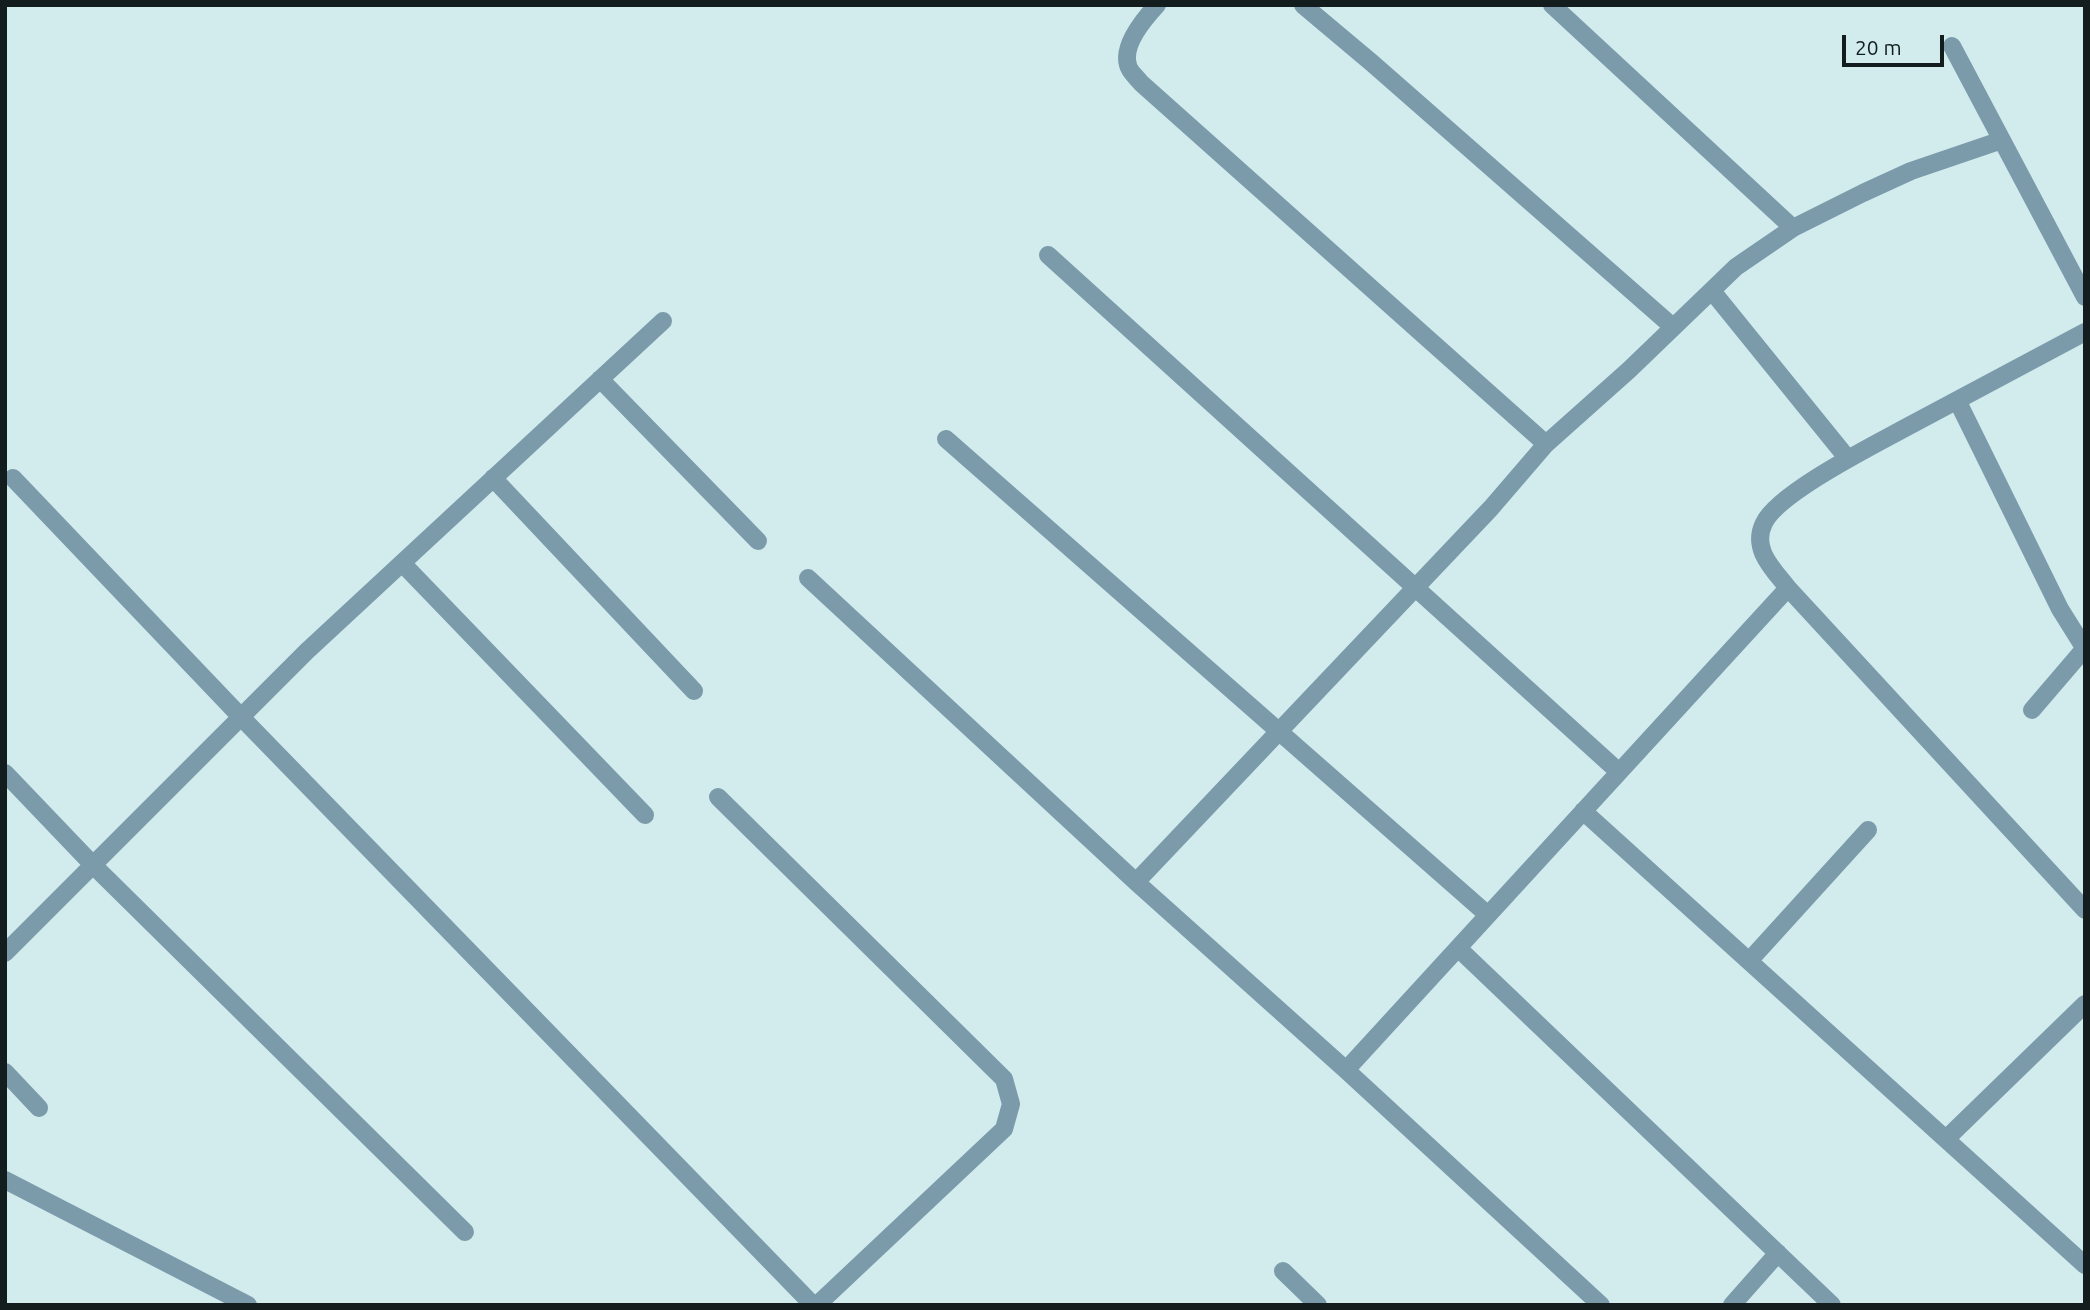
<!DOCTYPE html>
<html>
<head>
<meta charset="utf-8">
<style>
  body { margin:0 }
  #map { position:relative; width:2090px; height:1310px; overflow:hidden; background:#d2ecee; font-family:Ubuntu,sans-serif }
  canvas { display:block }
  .frame { position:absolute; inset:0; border:7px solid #131d1e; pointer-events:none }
  .scale { position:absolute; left:1842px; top:35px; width:102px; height:32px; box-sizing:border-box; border:4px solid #131d1e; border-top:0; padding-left:9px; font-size:21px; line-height:24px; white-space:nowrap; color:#131d1e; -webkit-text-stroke:5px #d2ecee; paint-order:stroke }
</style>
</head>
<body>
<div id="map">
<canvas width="2090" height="1310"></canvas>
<div class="frame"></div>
<div class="scale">20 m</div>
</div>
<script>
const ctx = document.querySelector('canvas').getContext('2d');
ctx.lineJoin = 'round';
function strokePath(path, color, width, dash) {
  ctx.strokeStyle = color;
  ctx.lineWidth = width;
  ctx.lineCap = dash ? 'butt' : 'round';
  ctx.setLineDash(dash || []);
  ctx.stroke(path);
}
strokePath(new Path2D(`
  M1157,5c-13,14 -35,40 -29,60 1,6 9,13 13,18l405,361
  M1303,5l69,58 301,264
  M1552,5l241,223
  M1952,46l133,251
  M1048,255l571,517
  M1712,291l136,168
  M600,379l158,162
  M1957,400l103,209 25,40
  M946,439l542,476
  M13,478l228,239 572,588
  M493,478l201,213
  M402,563l243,252
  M808,578l328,304 210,188 255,235
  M1788,588c-15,-19 -37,-39 -24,-65 14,-30 110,-78 141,-95 60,-32 120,-64 180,-96
  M2032,710l53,-62
  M5,773l88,92 372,367
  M718,797l286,282 7,25 -7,25 -187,176
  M1583,811l502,454
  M1136,882l355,-374 55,-64 83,-74 107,-103 57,-39 70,-35 48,-22 91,-31
  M1458,948l374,357
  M5,953l302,-302 356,-330
  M1749,961l119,-131
  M1346,1070l442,-482 297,322
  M5,1072l34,36
  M1946,1139l139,-135
  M5,1180l243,125
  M1283,1271l35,34
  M1732,1305l46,-52`), '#7b9bab', 18);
</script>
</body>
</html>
